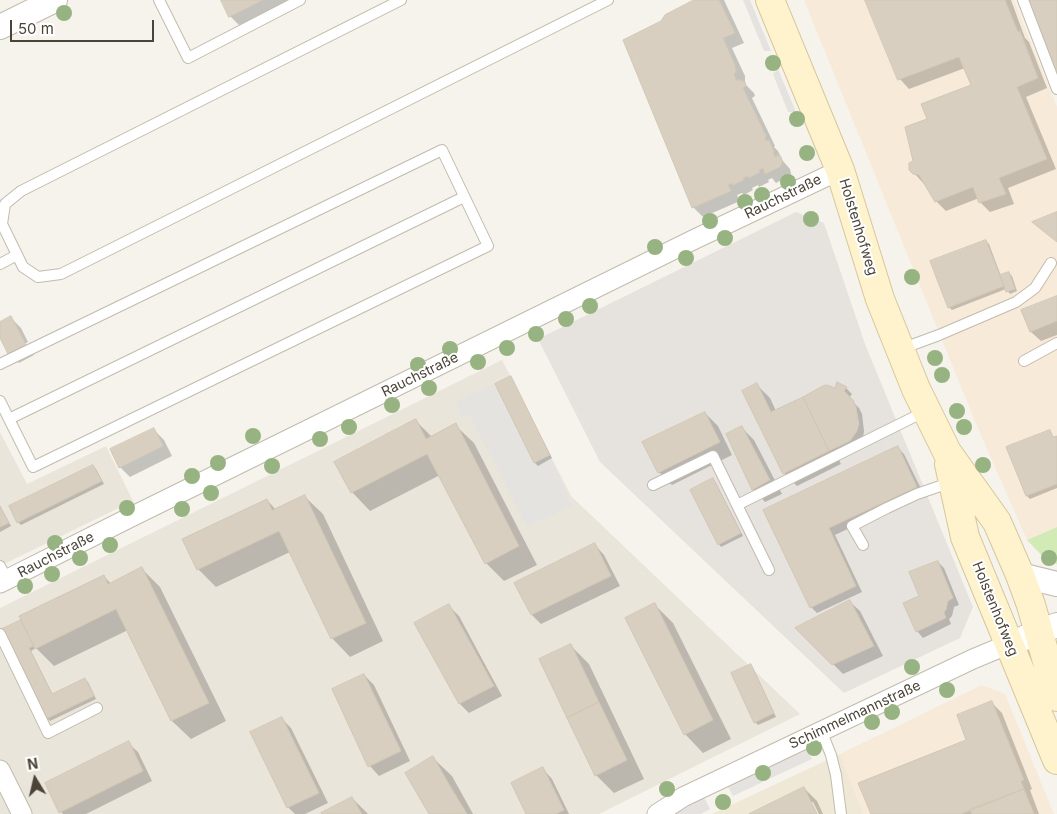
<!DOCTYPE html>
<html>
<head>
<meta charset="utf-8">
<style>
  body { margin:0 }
  #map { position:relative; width:1057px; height:814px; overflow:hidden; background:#f6f3ec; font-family:Inter,sans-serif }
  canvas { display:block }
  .north { position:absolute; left:10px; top:754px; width:50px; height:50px; -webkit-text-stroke:4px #fff; paint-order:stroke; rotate:351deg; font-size:14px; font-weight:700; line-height:20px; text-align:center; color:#4b4439 }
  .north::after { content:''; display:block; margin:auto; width:18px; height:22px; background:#4b4439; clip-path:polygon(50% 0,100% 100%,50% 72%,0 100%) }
  .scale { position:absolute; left:10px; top:20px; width:144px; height:22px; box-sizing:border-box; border:2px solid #4b4439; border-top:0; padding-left:6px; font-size:15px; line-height:18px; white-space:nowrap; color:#4b4439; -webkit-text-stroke:4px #fff; paint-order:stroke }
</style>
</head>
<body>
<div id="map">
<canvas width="1057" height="814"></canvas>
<div class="north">N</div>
<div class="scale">50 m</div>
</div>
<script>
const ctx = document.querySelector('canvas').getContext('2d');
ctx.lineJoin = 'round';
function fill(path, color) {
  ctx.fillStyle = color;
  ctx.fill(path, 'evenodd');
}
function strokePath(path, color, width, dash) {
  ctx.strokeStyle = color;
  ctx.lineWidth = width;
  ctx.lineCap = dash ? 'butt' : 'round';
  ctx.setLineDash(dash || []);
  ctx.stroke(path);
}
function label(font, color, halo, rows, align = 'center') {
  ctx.font = font + ' Inter,sans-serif';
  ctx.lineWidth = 4;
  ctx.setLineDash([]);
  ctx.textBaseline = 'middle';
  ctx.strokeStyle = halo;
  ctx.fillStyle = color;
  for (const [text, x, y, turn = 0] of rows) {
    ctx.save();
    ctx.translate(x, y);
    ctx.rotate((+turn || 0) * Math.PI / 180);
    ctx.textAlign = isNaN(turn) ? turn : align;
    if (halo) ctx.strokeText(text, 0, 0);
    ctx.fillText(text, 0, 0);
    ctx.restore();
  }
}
fill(new Path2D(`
  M502,360l69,136 229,218 -201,100h-599v-206z
  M0,432l27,52 79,-38 27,55 -133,65z`), '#eae5da');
fill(new Path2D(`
  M804,0h210l43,107v420l-30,13 -50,-114z
  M982,685l23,9 49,120h-191l-23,-60z`), '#f7ead8');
fill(new Path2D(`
  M796,212l28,11 41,121 108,263 -13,31 -116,55 -244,-231 -62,-123z`), '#e6e2dd');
fill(new Path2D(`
  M840,754l23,60h-151z`), '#efe8d6');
fill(new Path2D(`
  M1057,527v37l-9,-2 -21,-22z`), '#d2eab5');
fill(new Path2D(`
  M743,0h7l21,51h-7z
  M778,69l18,43h-8l-15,-38z
  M495,384l39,79 16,-8 22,51 -45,21 -58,-113 -8,3 -5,-16z
  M806,747l6,12 -43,20 -6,-11z
  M757,771l6,11 -30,14 -6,-11z
  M704,797l6,12 -9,5h-29z`), '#e5e3e0');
fill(new Path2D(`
  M222,0h70l-52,26 -10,-10z
  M696,0h28l20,43 -12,5 13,28v6l-1,1 10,10 1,3 -3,2 23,48 -1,1 4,4 5,10 7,8 1,5 -2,2 -13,7 -4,-5 -4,2 1,2 -10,5 -1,-2 -6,3 1,2 -9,5 -2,-2 -5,2 3,6 -37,16 -10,-10 -31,-185z
  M867,0h144l14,38 4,4 18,46 -21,9 30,72 -48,19 6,16 -24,8 -10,-10 -1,-4 -33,13 -10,-10 -10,-17h-2l-10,-11 1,-12 14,-41 43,-34 -7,-18 -56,21 -9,-10z
  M986,241l3,3 12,32 8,-3 3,3 5,15 -7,3 -4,-5 -54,21 -3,-3z
  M1057,297v38l-16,6 -10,-9 -9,-21z
  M11,318l10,10 7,14 -17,9v3l18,-9 5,10 -15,8 -10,-10 -9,-18v-11z
  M511,378l2,3 39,77 -14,8 -3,-3 -38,-78z
  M757,385l13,13 6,13 60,-22 10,-1 6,6 -3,4 10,10 3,6 2,17 -1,7 -26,18 4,8 -44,22 -13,-13z
  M705,413l13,13 14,29 -60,30 -13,-13z
  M416,421l16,16 23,-12 19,18 63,122 -33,16 -18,-18 -46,-88 -70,36 -18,-19z
  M742,428l12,12 28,54 -17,8 -12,-13z
  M154,430l10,10 8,16 -42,21 -10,-10z
  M1050,432l4,6 3,-1v51l-27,11 -3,-3z
  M897,447l7,7 19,39 -88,42 27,57 -45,21 -6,-6 -46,-96z
  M93,466l3,3 8,15 -83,41 -3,-3z
  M713,480l3,3 27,53 -22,11 -2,-3z
  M304,496l19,18 60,127 -33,16 -18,-19 -42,-86 -74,35 -18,-18 69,-69 9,10z
  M0,506l11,20 -11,6z
  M595,545l9,10 16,31 -79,38 -9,-9z
  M938,562l6,6 15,37 -5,2 -2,9 -3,3 2,5 -28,14 -6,-7 3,-34z
  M142,569l18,18 66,134 -35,18 -19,-18 -44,-91 -74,36 -18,-18 -5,3 22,44 32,-15 3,2 8,17 -46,22 -3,-3 -30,-61 87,-81 7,8z
  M850,602l10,9 23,45 -40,18 -46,-46z
  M655,605l18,18 58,116 -28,14 -18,-19z
  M449,606l10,10 43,80 -33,17 -9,-9z
  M571,646l18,18 55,115 -30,14 -18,-18z
  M750,665l3,3 23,49 -18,8 -3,-3z
  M364,675l10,10 36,76 -31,15 -9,-10 -37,-76z
  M992,703l10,10 30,76 -2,1 9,24h-167l96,-73z
  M282,719l9,9 37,75 -23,11h-10l-7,-7z
  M128,743l10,9 14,29 -66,33h-23l-2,-2z
  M433,758l19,18 21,38h-42z
  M543,769l9,10 17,35h-41z
  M804,788l13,13 6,13h-4l-6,-12h-3l6,12h-64z
  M352,798l16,16h-45z`), '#0003');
const building = new Path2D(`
  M221,0h42l-34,17z
  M694,0h25l16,33 -12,5 12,27 1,7 -2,2 2,6h4l5,2 1,4 -3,2 23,48 -1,1 1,4 3,-1 5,12 -1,1 2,4 4,-2 2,2 1,6 -2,4 -15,7 -2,-6 -4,2 1,2 -11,6 -1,-2 -5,2 1,2 -11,5 -1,-2 -4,2 3,6 -39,17 -69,-168 38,-19 4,-6z
  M865,0h140l13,32 2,-1 18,47 -21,9 30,72 -48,19 7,16 -27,9 -6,-16 -38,15 -16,-27 -6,-1 -4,-4v-7l4,-2 -8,-34 22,-8 -6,-15 50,-19 -12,-28 -61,23z
  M1029,0h28v72z
  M1057,212v30l-25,-20z
  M986,240l18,46 -56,22 -18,-47z
  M1009,272l6,17 -9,3 -6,-17z
  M1057,296v25l-27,11 -9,-22z
  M11,316l15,29 -18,9 -8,-16v-16z
  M511,376l39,79 -16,8 -39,-79z
  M837,382l10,5 -3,4 9,9 3,7 3,17 -2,7 -7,10 -21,10 -26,-54 20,-11 4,-1 8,3z
  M757,383l14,29 32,-15 26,54 -46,23 -41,-83z
  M705,412l15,30 -62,31 -16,-31z
  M416,419l10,20 30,-16 63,123 -34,18 -58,-110 -76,39 -17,-31z
  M742,426l28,54 -18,10 -26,-56z
  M154,428l9,18 -44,22 -9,-19z
  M1050,430l3,7 4,-1v48l-31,12 -20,-49z
  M898,446l19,41 -88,41 27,58 -46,22 -47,-98z
  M93,465l9,16 -85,42 -8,-17z
  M713,478l28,55 -23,12 -28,-55z
  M305,495l61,128 -35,16 -52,-108 -82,39 -15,-31 85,-40 5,11z
  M0,506l9,17 -9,4z
  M595,543l16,33 -80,39 -17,-32z
  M938,561l15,37 -5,3 -2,9 -2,2 2,6 -30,14 -13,-29 16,-7 -10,-24z
  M142,567l67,136 -38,18 -55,-112 -81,40 -16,-33 85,-41 4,9z
  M850,600l24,46 -42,19 -37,-37z
  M655,603l58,117 -29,15 -59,-117z
  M449,604l45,82 -35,18 -45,-81z
  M21,620l13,26 -5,2 23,46 33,-16 9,18 -48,23 -46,-89z
  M571,644l28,58 -32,16 -28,-59z
  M751,664l23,49 -20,10 -23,-50z
  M364,674l37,77 -33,16 -36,-78z
  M992,701l32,79 -3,1 3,8 -63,25h-90l-13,-31 108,-43 -9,-25z
  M599,702l28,58 -32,16 -28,-58z
  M282,717l37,76 -32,15 -37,-76z
  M129,741l14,30 -84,42 -14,-30z
  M433,756l17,30 17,28h-38l-24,-41z
  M543,767l21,43 -8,4h-30l-15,-31z
  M804,787l13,27h-68z
  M1024,789l10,25h-62l-2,-4z
  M352,797l10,17h-40l-1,-1z`);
fill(building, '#d8cfc1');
strokePath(building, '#d3c7b4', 1);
const service = new Path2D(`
  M159,0l29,58 112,-58
  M401,0l-380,191 -16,13 -3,20 21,43 15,10 23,-3 547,-274
  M1023,0l34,89
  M0,264l17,-9
  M901,349l38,-14 77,-33 19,-14 16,-25
  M1024,361l33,-18
  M0,364l442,-214 46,96 -455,221 -33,-66
  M9,419l455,-222
  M653,485l60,-29 24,49 189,-94
  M737,505l32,65
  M863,545l-11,-19 35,-18 30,-14 35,-12
  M0,566l7,13
  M0,634l48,99 49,-25
  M821,730l10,25 5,20 5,39`);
const minor = new Path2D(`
  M0,583l129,-65 564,-278 147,-70
  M0,770l22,44
  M657,814l26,-17 290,-138 36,-15`);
const tertiary = new Path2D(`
  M0,27l55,-27
  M1020,575l37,9
  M1009,644l48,-19`);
const secondary = new Path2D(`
  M770,0l70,170 40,129 36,90 31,63 50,70 23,53 11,30 26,92
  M949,464l16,73 92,223`);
strokePath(service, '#c2bbae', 12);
strokePath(minor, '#c2bbae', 21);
strokePath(tertiary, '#c2bbae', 26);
strokePath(secondary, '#d6c79b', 30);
strokePath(service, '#fff', 10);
strokePath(minor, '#fff', 19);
strokePath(tertiary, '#fff', 24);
strokePath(secondary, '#fff3cd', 28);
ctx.fillStyle = '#97b381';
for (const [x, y] of [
  [64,13],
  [773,63],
  [797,119],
  [807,153],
  [788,182],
  [762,195],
  [745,202],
  [811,219],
  [710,221],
  [725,238],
  [655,247],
  [686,258],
  [912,277],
  [590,306],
  [566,319],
  [536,334],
  [507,348],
  [450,349],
  [935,358],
  [478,362],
  [418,365],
  [942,375],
  [429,388],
  [392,405],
  [957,411],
  [349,427],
  [964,427],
  [253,436],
  [320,439],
  [218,463],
  [983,465],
  [272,466],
  [192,476],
  [211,493],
  [127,508],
  [182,509],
  [55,543],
  [110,545],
  [80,558],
  [1049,558],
  [52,574],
  [25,586],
  [912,667],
  [947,690],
  [892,712],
  [872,722],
  [814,748],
  [763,773],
  [667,789],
  [723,802]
]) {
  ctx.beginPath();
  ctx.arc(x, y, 8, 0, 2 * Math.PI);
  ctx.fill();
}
label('14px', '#4b4439', '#fff', [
  ["Rauchstraße",783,197,-26],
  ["Holstenhofweg",858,227,73],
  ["Rauchstraße",420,375,-26],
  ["Rauchstraße",56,555,-27],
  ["Holstenhofweg",995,609,68],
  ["Schimmelmannstraße",855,715,-25]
]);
</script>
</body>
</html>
